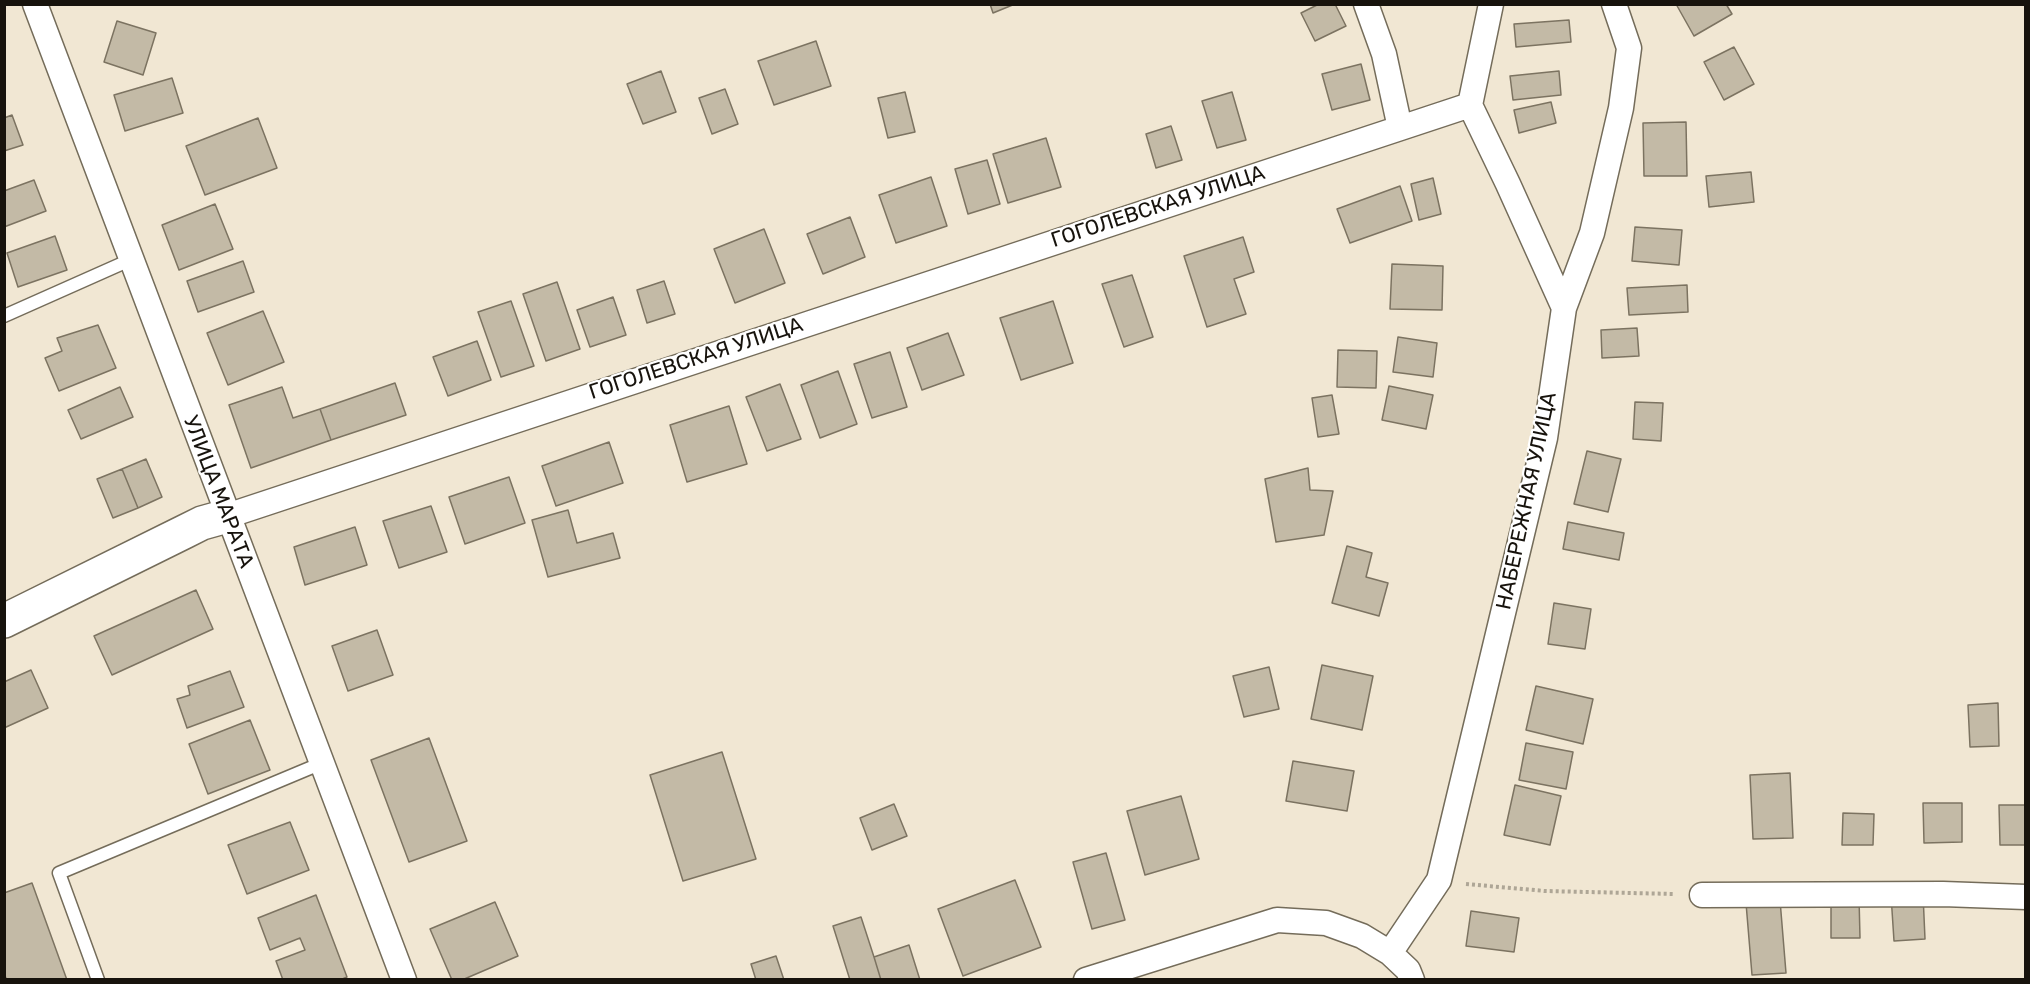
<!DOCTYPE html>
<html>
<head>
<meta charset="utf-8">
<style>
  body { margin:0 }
  #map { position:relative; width:2030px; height:984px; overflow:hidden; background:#f1e7d3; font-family:Rubik,sans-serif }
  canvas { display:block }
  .frame { position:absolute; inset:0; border:6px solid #17130d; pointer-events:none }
</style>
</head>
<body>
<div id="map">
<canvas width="2030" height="984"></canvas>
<div class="frame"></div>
</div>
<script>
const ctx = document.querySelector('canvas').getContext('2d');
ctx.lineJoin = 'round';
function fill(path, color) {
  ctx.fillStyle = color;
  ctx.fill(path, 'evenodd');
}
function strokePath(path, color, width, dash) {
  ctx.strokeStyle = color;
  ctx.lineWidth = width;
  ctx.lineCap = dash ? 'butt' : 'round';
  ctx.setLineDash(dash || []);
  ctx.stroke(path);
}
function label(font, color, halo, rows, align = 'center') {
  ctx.font = font + ' Rubik,sans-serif';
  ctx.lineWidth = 4.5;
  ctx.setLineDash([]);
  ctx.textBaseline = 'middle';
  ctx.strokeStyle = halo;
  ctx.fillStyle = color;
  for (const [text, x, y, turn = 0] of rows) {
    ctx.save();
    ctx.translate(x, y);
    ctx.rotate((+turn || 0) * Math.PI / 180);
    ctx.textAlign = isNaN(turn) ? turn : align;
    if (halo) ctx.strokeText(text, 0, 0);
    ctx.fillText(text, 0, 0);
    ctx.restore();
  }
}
const building = new Path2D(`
  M990,4h25l-22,9z
  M1319,4h16l11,22 -31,15 -14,-28z
  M1676,4h50l6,10 -38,22z
  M1569,20l2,22 -55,5 -2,-23z
  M117,21l39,12 -13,42 -39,-13z
  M816,41l15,45 -57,19 -16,-44z
  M1734,47l20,37 -30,16 -20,-38z
  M1361,64l9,36 -38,10 -10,-36z
  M661,71l15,41 -33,12 -16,-40z
  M1559,71l2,24 -48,5 -3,-24z
  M172,78l11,35 -58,18 -11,-36z
  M725,89l13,35 -26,10 -13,-36z
  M905,92l10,40 -27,6 -10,-40z
  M1232,92l14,48 -29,8 -15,-47z
  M1551,102l5,21 -37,10 -5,-23z
  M12,115l11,30 -19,6v-33z
  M258,118l19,50 -72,27 -19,-49z
  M1686,122l1,54h-43l-1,-53z
  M1171,126l11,34 -26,8 -10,-34z
  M1046,138l15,49 -53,16 -15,-49z
  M987,160l13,44 -32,10 -13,-45z
  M1751,172l3,30 -45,5 -3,-31z
  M931,177l16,49 -51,17 -17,-48z
  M1433,178l8,36 -22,6 -8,-36z
  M34,180l12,31 -42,16v-36z
  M1400,186l12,35 -62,22 -13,-34z
  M215,204l18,45 -54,21 -17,-45z
  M850,217l15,40 -42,17 -16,-40z
  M1635,227l47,3 -3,35 -47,-4z
  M764,229l21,54 -50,20 -21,-54z
  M55,236l12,34 -49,17 -11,-34z
  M1243,237l11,35 -20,7 12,35 -39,13 -23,-71z
  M243,261l11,31 -56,20 -11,-31z
  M1392,264l51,2 -1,44 -52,-1z
  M1132,275l21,62 -29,10 -22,-63z
  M664,281l11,33 -28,9 -10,-33z
  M557,282l23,67 -34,12 -23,-67z
  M1687,285l1,27 -59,3 -2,-27z
  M613,297l13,38 -36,12 -13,-37z
  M511,301l23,65 -33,11 -23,-65z
  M1053,301l20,62 -52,17 -21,-62z
  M263,311l21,51 -56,23 -21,-52z
  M98,325l18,43 -57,23 -14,-33 17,-7 -5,-13z
  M1637,328l2,28 -37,2 -1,-28z
  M948,333l16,42 -42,15 -15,-42z
  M1398,337l39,6 -4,34 -40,-5z
  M477,341l14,39 -43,16 -15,-39z
  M1338,350l39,1 -1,37 -39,-1z
  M890,352l17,55 -35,11 -18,-54z
  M838,371l19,53 -37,14 -19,-53z
  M395,383l11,32 -75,25 -11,-31z
  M780,384l21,55 -34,12 -21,-54z
  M1389,386l44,9 -7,34 -44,-9z
  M120,387l13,30 -52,22 -13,-29z
  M282,387l11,31 27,-9 11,31 -80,28 -22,-63z
  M1332,395l7,39 -21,3 -6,-39z
  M1635,402l28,1 -2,38 -28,-2z
  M729,406l18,58 -60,18 -17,-57z
  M609,442l14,41 -67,23 -14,-40z
  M1587,451l34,8 -13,53 -34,-8z
  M146,459l16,38 -24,11 -16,-39z
  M1308,468l2,22 23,1 -9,44 -48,7 -11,-63z
  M122,469l16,39 -25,10 -16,-39z
  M509,477l16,46 -60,21 -16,-47z
  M431,506l16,46 -48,16 -16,-47z
  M568,510l9,33 36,-10 7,25 -72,19 -16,-57z
  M1568,522l56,11 -5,27 -56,-11z
  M355,527l12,38 -62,20 -11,-38z
  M1347,546l25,7 -6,24 22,6 -9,33 -47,-13z
  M196,590l17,39 -101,46 -18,-39z
  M1554,603l37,6 -6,40 -37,-5z
  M377,630l16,45 -45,16 -16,-45z
  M1322,665l51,11 -11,54 -51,-11z
  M1269,667l10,42 -35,8 -11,-41z
  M31,670l17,38 -44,20v-46z
  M230,671l14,36 -57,21 -10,-29 13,-4 -2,-9z
  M1536,686l57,13 -10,45 -57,-14z
  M1998,703l1,43 -29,1 -2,-42z
  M250,720l20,50 -62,24 -19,-50z
  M429,738l38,103 -58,21 -38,-102z
  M1526,743l47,9 -7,37 -47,-9z
  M722,752l34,107 -73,22 -33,-106z
  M1293,761l61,10 -7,40 -61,-10z
  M1790,773l3,65 -40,1 -3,-64z
  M1515,785l46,11 -11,49 -46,-10z
  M1181,796l18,63 -54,16 -18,-64z
  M1923,803h39v39l-38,1z
  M894,804l13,32 -35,14 -12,-32z
  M1999,805h27v40h-26z
  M1843,813l31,1 -1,31h-31z
  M290,822l19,48 -62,24 -19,-49z
  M1106,853l19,67 -33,9 -19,-67z
  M1015,880l26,67 -78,29 -25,-67z
  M32,883l35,97h-60l-3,-6v-81z
  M1923,894l2,45 -31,2 -3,-46z
  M316,895l31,82 -7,3h-57l-7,-19 29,-11 -5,-12 -30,12 -12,-32z
  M1831,897h28l1,41h-29z
  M1780,900l6,73 -34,2 -6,-72z
  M495,902l23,54 -56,24h-10l-22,-51z
  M1471,911l48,7 -5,34 -48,-6z
  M861,917l13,40 7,23h-31l-17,-54z
  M909,945l11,35h-39l-7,-23z
  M776,956l8,24h-28l-5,-16z`);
fill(building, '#c3baa6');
strokePath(building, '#7c7361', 1.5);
const lane = new Path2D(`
  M4,316l126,-56
  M98,980l-39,-107 263,-110`);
const street = new Path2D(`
  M35,4l369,976
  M1366,4l18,50 16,74
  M1470,105l21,-101
  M1564,308l28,-75 29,-125 8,-60 -15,-44
  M227,516l1243,-411 38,79 56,124 -19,130 -106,442 -49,73
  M1702,895l241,-1 83,3
  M1086,980l191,-60 49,3 36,13 28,17 18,17 4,10`);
const secondary = new Path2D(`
  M4,621l180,-89 18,-9 25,-7`);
strokePath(lane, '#746c5a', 15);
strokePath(street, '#746c5a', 27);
strokePath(secondary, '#746c5a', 36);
strokePath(new Path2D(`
  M1466,884l79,7 129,3`), '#aea696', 4, [3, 3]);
strokePath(lane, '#fff', 12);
strokePath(street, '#fff', 24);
strokePath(secondary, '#fff', 33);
label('21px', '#17130d', '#fff', [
  ["ГОГОЛЕВСКАЯ УЛИЦА",1158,207,-18],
  ["ГОГОЛЕВСКАЯ УЛИЦА",696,359,-18],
  ["УЛИЦА МАРАТА",218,492,69],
  ["НАБЕРЕЖНАЯ УЛИЦА",1527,501,-78]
]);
</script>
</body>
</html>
